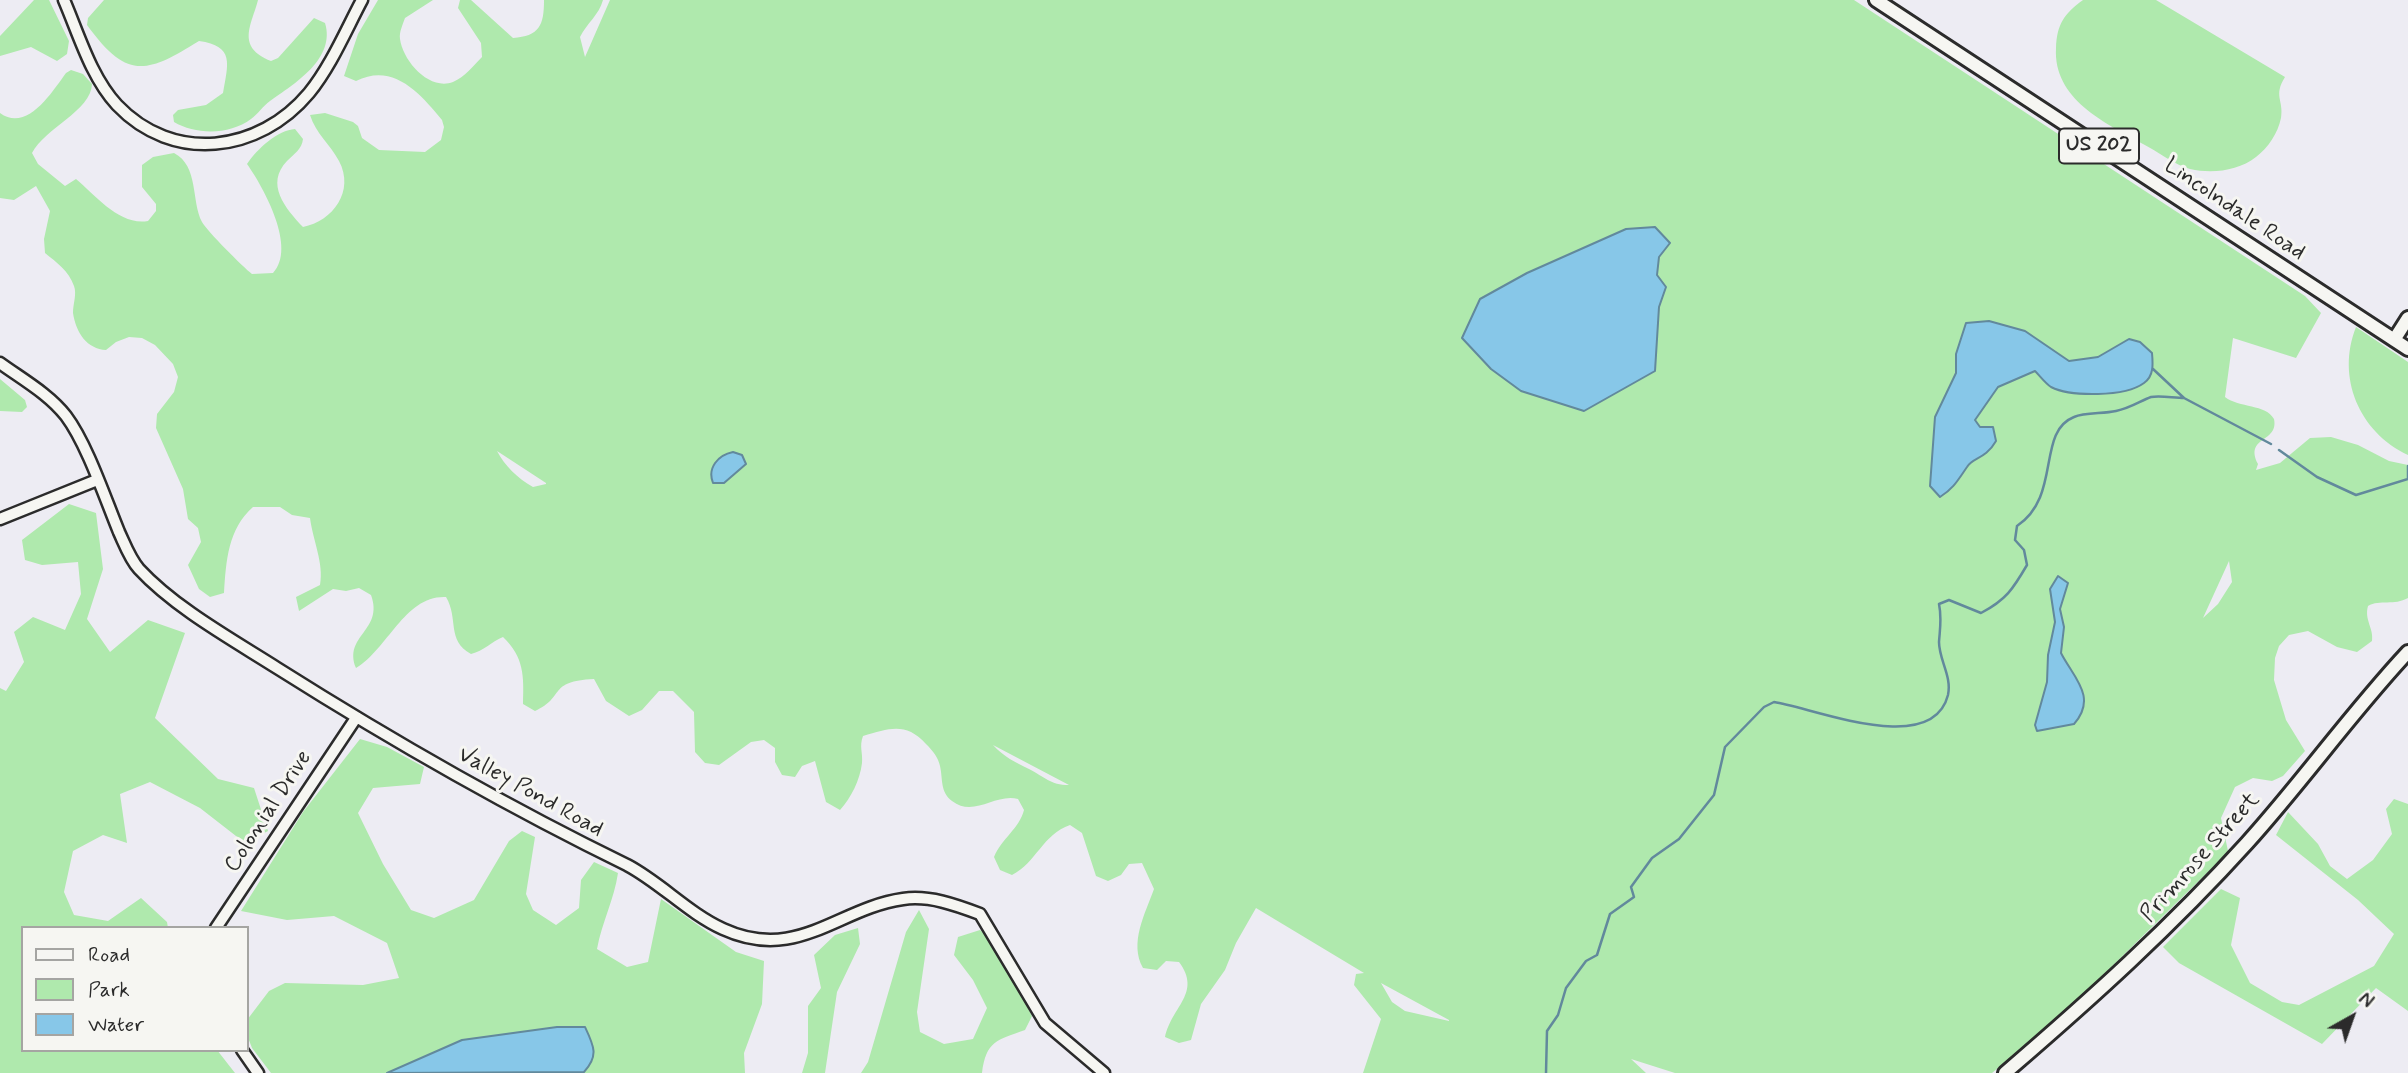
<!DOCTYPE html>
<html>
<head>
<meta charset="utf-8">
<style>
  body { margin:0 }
  #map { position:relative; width:2408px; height:1073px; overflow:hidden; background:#edecf3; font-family:Mynerve,sans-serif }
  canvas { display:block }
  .legend { position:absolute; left:21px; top:926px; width:228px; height:126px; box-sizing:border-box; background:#f6f6f2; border:2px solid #a5a5a2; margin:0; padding:9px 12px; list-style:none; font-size:21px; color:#2b2b2b }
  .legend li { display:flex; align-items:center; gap:14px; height:35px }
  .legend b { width:35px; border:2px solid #a5a5a2 }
  .north { position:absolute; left:2317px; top:982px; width:70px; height:70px; -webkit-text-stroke:5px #f6f6f2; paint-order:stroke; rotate:40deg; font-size:19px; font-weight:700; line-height:28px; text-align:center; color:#2b2b2b }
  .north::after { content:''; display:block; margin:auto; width:24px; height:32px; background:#2b2b2b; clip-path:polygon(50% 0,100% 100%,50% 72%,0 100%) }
</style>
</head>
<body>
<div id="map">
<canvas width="2408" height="1073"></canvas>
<ul class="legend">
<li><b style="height:9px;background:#f6f6f2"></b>Road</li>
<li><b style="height:19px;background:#afe9ad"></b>Park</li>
<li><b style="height:19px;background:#87c7e8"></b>Water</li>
</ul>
<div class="north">N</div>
</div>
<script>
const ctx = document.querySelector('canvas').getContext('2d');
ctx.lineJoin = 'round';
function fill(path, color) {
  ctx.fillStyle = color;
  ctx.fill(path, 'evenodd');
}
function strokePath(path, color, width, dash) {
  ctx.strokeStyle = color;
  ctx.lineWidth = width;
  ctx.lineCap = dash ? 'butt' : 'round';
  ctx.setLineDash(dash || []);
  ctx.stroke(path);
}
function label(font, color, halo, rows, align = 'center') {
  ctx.font = font + ' Mynerve,sans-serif';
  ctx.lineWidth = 6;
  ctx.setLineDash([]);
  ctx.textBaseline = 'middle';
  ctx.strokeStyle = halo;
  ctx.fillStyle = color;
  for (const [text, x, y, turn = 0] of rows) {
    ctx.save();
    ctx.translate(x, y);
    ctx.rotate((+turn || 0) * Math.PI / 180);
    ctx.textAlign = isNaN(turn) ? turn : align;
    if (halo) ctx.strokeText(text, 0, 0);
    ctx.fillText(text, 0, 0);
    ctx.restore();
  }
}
fill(new Path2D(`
  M34,0h15l20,41 -2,13 -10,7 -26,-14 -31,9v-20z
  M104,0h154c-6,24 -23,47 13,61l7,-3 36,-40 11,5c11,36 -31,61 -55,78 -7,5 -12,13 -19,18 -21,16 -55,16 -77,3l-1,-7 5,-5 28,-5 17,-12c5,-29 12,-47 -24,-52 -53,33 -72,39 -112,-16l1,-7z
  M378,0h55l-28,18c-2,6 -6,14 -5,21 3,22 29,52 53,43 12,-5 20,-16 29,-25l-1,-14 -23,-35 2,-8h11l42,38c26,-2 31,-12 31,-38h59c-4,15 -16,23 -23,37l5,20 25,-57h1244l451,296 16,17 -25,45 -63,-20 -8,59c14,11 41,7 49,22 5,24 -30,17 -16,45l-2,6 24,-7 30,-25 21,-1 27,8 31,16 19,4v133c-14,8 -28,1 -40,8 -4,14 6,22 4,35l-15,11 -20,-5 -29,-16 -19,4 -10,11 -4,12 -1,22 12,40 19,31 -22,25 -11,5 -19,-3 -18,9 -14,31 7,33 -4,5 -141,139 -91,78h-317l-44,-14 15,14h-283l18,-54 -27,-34 2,-11 8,-1 -108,-65 -20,35 -11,27 -24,34 -10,36 -12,3 -14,-6c7,-31 37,-44 14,-75l-13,-1 -9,9 -14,-2c-14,-25 2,-54 11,-79l-12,-26 -13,1 -8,11 -13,6 -12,-5 -14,-43 -12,-8c-27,9 -34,38 -58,50l-12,-5 -6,-13c8,-19 25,-28 30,-47l-6,-11c-23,-6 -44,19 -66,2 -12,-9 -9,-22 -12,-35 -2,-9 -7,-15 -14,-22 -20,-22 -36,-16 -63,-8 -4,11 0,16 -1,27 -2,17 -11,35 -22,47l-14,-8 -11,-41 -13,5 -7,11 -13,-2 -7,-13v-14l-11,-8 -13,2 -32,23 -14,-2 -10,-11 -1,-40 -21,-21h-14l-17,19 -13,6 -23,-15 -12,-22c-47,2 -28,18 -59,32l-12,-7c1,-28 1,-47 -20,-67 -12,5 -19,14 -32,17 -25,-14 -12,-35 -25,-57 -41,-2 -58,52 -90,71 -13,-33 28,-37 15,-73l-12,-7 -13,3 -13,-2 -34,22 -3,-14 24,-12c4,-22 -7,-44 -10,-67l-18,-3 -12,-8h-27c-25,22 -27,54 -29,86l-14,4 -11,-8 -11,-24 13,-23 -3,-14 -10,-9 -5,-30 -27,-61 1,-14 17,-22 4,-15 -5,-13 -18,-19 -13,-7 -13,-1 -13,5 -10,8c-19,-1 -30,-17 -33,-37 0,-9 4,-19 1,-27 -5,-15 -18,-24 -29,-33l-1,-14 6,-28 -14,-25 -22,14 -14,-2v-85c27,20 52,-21 66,-40l5,-3 12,4 9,10c-1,27 -47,44 -60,69l6,11 27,22 11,-7c20,17 44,47 72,42l8,-10v-7l-14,-17v-22l11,-8 21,-4c25,13 17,48 28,69 5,9 41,45 50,52l21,-1c24,-25 -9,-85 -26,-109 10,-15 31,-34 48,-35l8,10c-1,10 -9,15 -16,22 -22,23 -2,47 16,66 30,-6 52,-36 36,-66 -9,-17 -23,-27 -29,-46l15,-2 28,9 5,4 4,12 17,12 46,2 16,-12 3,-13 -2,-7c-22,-27 -49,-58 -86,-39l-12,-5 14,-42zM497,451l49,32v1l-13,3c-16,-9 -28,-21 -36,-36zM2229,561l3,21 -14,22 -15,14zM993,745l76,40c-19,0 -24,-8 -40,-16 -14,-7 -25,-12 -36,-24zM1381,983l68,37v1l-44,-10 -13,-9z
  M2083,0h73l129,77c-12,19 -1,23 -4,41 -3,15 -13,30 -25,39 -18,14 -44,17 -66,12 -15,-4 -33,-18 -47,-25 -38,-21 -90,-45 -87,-96 1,-24 8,-34 27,-48z
  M2356,327l52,35v93c-49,-23 -72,-78 -52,-128z
  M0,379l25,21 2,7 -5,5 -22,-1z
  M69,504l27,9 7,56 -16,50 23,33 38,-32 37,13 -30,85 63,61 36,9 14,43 -23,12 -45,-35 -50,-26 -30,12 7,49 -24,-8 -30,16 -9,41 10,23 34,6 33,-23 26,24 1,6h-145v122h194l18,23h-235v-385l6,3 18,-29 -10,-30 19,-15 32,13 16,-36 -3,-32 -36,3 -17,-5 -3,-20z
  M360,739l27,8 37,20 -4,17 -47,4 -15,25 25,51 28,46 23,8 40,-18 35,-59 13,-10 13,6 -9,57 7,16 23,15 23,-17 2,-28 13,-18 24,11c-4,27 -16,49 -21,76l30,18 21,-5 13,-63 75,53 28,9 -2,43 -18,49 1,20h-474l-19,-25 -5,-13v-15l22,-29 16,-8 78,2 36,-7 -12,-35 -53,-27 -47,4 -46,-9 62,-99z
  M2394,799l14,5v207l-32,-23 -54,56 -143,-81 -16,-16 58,-58 19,9 -9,47 19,38 32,19 17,3 75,-39 20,-32 -36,-34 -82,-65 12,-23 30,32 12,22 17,13 26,-19 19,-26 -6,-25z
  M919,910l10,19 -12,83 3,20 24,12 29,-5 14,-31 -14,-28 -19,-25 4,-18 22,-7 14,12 38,74 -7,14c-28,10 -39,11 -43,43h-121l7,-11 38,-130z
  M858,928l2,16 -23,48 -12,81h-23l6,-20v-47l13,-18 -7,-33 21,-20z`), '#afe9ad');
const water = new Path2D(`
  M1655,227l15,16 -11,14 -2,18 9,12 -7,20 -4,64 -71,40 -63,-20 -30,-22 -29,-31 18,-39 47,-26 99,-44z
  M1989,321l36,10 44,30 29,-4 31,-18 11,3 12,11c1,11 2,23 -8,30 -19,14 -73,14 -93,4 -6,-4 -11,-11 -16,-16l-37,16 -23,33 5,7h13l3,14c-11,19 -23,16 -29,26 -9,13 -13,21 -27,30l-10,-11 5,-69 21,-44v-19l10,-31z
  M733,452l9,3 4,9 -22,19h-11c-6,-15 5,-28 20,-31z
  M2058,576l10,7 -8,26 4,18 -3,26c12,24 37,44 13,71l-37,7 -2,-6 12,-43 1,-27 7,-33 -5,-33z
  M557,1027h28c9,19 14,29 -1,45l-197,1 75,-33z`);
fill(water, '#87c7e8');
strokePath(water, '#62899c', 2);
strokePath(new Path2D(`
  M2153,369l31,29 87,46
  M2279,450l38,27 39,18 52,-16v-13
  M1546,1073l1,-42 11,-16 8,-27 20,-27 11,-6 13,-41 24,-17 -3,-10 21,-29 27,-19 35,-44 11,-48 39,-40 10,-5c40,6 158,56 174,-7 4,-19 -9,-35 -9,-53 1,-14 3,-24 0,-38l10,-4 32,13c25,-13 32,-24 46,-48l-3,-15 -9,-10 2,-14c45,-30 19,-94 57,-109 11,-5 29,-3 42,-6 15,-3 24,-10 35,-14 9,-2 23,1 33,1`), '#62899c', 2.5);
const minor = new Path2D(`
  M64,0c15,35 27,77 53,105 56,59 142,48 192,-12 22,-27 37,-63 53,-93
  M0,363c22,16 49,31 66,53 21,28 39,82 53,116 6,13 11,27 20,37 36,39 94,71 138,99 114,72 229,138 350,197 34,18 61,48 96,64 74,34 115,-21 180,-30 26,-4 53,6 77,15l65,109 59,50
  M0,519l97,-39
  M216,928l140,-210
  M242,1050l16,23`);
const major = new Path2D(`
  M1876,0l532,349
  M2394,340l14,-22
  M2005,1073c85,-73 167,-147 242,-230 56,-62 104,-130 161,-191`);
strokePath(minor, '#2b2b2b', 15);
strokePath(major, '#2b2b2b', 18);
strokePath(minor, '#f6f6f2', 10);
strokePath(major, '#f6f6f2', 12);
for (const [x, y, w] of [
  [2099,146,80]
]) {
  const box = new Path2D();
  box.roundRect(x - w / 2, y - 17.5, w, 35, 5);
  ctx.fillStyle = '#f6f6f2';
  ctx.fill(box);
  strokePath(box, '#2b2b2b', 2);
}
label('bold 21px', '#2b2b2b', null, [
  ["US 202",2099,146]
]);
label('23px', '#2b2b2b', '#f6f6f2', [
  ["Lincolndale Road",2234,210,34],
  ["Valley Pond Road",530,793,29],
  ["Colonial Drive",269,812,-57],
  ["Primrose Street",2201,858,-48]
]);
</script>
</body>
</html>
